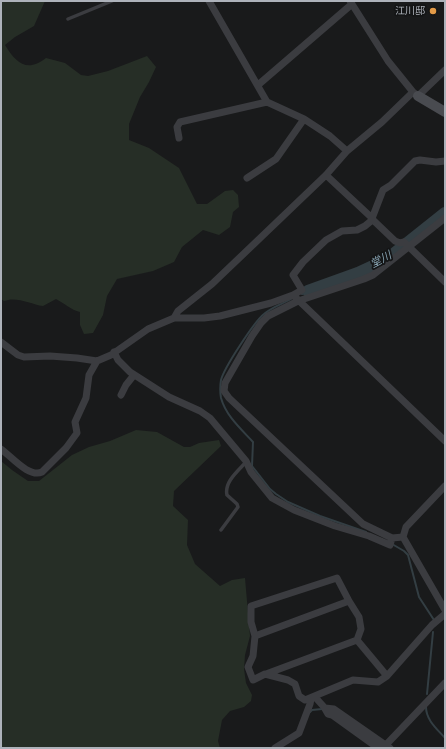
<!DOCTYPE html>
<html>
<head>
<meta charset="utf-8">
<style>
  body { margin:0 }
  #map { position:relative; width:446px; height:749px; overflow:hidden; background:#191a1b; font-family:Rubik,sans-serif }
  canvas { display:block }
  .frame { position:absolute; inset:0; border:2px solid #adb2ba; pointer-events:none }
</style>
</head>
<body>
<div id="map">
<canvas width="446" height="749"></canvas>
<div class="frame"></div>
</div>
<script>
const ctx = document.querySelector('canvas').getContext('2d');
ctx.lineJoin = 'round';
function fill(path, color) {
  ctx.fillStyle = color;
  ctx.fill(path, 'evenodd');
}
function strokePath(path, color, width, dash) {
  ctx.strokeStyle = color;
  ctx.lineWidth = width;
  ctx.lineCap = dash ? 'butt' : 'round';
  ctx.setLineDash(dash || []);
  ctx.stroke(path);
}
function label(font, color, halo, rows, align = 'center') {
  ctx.font = font + ' Rubik,"Noto Sans JP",sans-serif';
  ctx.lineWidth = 3.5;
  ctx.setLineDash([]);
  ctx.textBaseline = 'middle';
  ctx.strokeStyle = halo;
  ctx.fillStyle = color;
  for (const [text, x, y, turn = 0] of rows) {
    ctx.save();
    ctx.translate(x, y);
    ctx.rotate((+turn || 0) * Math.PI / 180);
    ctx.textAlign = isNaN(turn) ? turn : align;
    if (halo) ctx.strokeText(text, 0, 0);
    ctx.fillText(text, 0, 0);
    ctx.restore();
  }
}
fill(new Path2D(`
  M1,1h44l-11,25 -19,11 -10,8c11,18 22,28 41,13l19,5 16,12 7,1 20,-5 39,-15 9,11 -7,15 -9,15 -11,27v16l20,8 30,20 18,36h10l18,-13 8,-1 5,5 1,12 -6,5 -3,15 -11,8 -16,-5 -21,17 -8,15 -21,9 -36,8 -10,17 -4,19 -10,18 -9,1 -4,-9v-13c-9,-2 -16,-9 -24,-13l-13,7c-12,-2 -27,-10 -39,-5l-3,-2z
  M136,430l21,2 27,15h6l9,-4 20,-3 2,6 -47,45 -1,15 15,14 -1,25 8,19 25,22 12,-6 13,-2 5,58 -5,19 -1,14 2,14 6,12 -1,6 -7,6 -14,4 -8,9 -4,21 2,7h-219v-287l11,9 16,11h11l33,-26 17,-8 21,-6z`), '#262e26');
strokePath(new Path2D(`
  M302,294l6,-3
  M291,299c-9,5 -19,8 -27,15 -10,8 -40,54 -43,66 -1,6 -1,12 0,18 5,18 20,31 32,44l-1,24 18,23 6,5 12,8 32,14 46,16
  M392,544l12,7 4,4 11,42 15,23
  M427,694l6,-62
  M426,707c0,13 11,22 19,31
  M310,712l2,-2 10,-1`), '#333e43', 2);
strokePath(new Path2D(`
  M308,291l50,-18 28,-13 59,-47`), '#333e43', 12);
strokePath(new Path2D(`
  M68,19l44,-18
  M221,530l17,-23 -1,-3 -10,-9c-3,-13 11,-24 19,-33`), '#3b3c40', 3.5);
strokePath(new Path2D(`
  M209,1l58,101 37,17 26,17 17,15
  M350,1l38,60 25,31 5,4 27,-26
  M258,85l94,-81
  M179,138l-2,-11 3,-5 87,-20
  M326,175l46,43
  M247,178l29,-19 28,-40
  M372,219l23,22 5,2 4,-1 41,40
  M293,295l9,-5 -9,-15 10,-13 23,-22 16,-9 15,-1 8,-4 6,-5 12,-31 8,-5 24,-24 5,-1 16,2 9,-1
  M174,318l4,-7 34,-27 44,-42 70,-67 21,-24 35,-29 31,-30
  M1,342l17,13 6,2 26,-1 27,2 20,3 14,-6 37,-26 26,-11h30l16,-2 51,-13 22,-8 152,146
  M114,352l4,8 12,12 39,25 31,14 10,7 36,43 5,11 21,26 22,12 41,16 34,10 21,9 2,-7
  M121,395l5,-10 8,-10
  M1,449c11,8 28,29 41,23l24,-24 11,-15 -2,-11 11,-24 3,-23 8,-14
  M445,486l-39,41 -3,10 42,73
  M403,537l-11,1 -29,-14 -134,-126 -5,-7 1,-8 27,-47 9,-13 7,-7 30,-15 66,-22 9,-4 72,-57
  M255,636l94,-35
  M266,674l91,-34
  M387,676l-30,-36 4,-11 -2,-12 -10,-16 -12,-23 -86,28v16l4,14 -2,20 -5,11 5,13 12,-6 23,6 7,4 4,12 6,4 48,-20 25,2 9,-6 45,-51 13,-11
  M315,697l9,10 4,7 4,1 46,33
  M325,708l9,1 56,39
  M275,748l24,-15 11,-29 1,-5
  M383,748l62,-65`), '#3b3c40', 7);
strokePath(new Path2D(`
  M418,96l27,16`), '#494b50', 10);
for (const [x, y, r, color] of [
  [433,11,4,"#e49b48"]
]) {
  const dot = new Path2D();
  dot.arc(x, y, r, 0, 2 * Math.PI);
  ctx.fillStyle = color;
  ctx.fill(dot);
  strokePath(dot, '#141516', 1.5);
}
label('10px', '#adb2ba', '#141516', [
  ["江川邸",425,11]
], 'right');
label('italic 11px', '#87a3b2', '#141516', [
  ["堂川",381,260,-28]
]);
</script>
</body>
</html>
